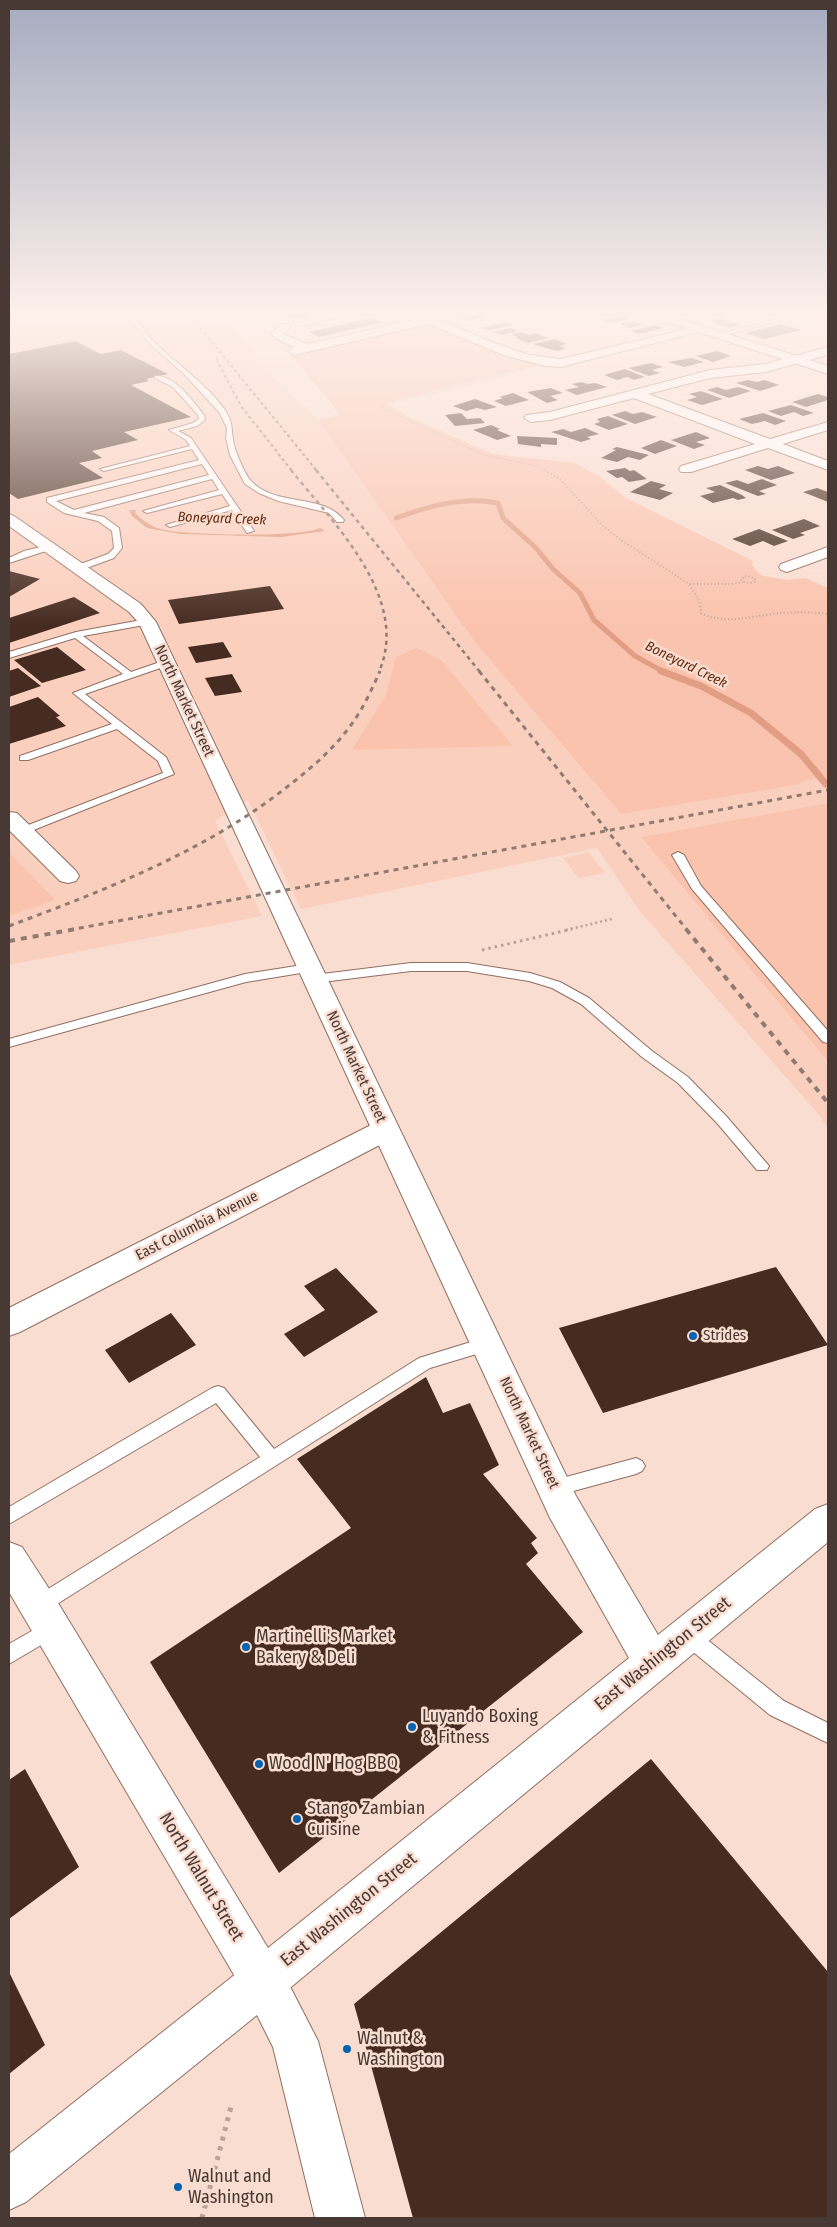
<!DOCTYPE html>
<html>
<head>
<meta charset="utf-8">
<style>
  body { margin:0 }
  #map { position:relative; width:837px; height:2227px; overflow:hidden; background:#faddd1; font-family:"Fira Sans Condensed",sans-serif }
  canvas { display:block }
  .frame { position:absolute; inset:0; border:10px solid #483934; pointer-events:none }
</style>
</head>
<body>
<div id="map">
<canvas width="837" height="2227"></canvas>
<div class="frame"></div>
</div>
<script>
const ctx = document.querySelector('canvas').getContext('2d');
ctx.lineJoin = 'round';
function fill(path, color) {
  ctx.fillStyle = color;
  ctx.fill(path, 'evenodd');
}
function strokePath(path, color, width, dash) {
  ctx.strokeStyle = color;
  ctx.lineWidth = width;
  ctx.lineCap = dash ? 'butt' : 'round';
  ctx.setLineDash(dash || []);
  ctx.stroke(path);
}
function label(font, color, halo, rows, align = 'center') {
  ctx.font = font + ' "Fira Sans Condensed",sans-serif';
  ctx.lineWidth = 5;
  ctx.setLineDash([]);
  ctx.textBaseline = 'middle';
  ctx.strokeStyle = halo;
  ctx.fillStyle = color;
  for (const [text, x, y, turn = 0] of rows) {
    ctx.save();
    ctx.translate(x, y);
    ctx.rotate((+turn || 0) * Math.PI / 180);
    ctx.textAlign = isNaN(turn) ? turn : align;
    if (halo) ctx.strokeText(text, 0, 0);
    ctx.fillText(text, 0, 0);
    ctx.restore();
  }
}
fill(new Path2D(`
  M9,314h213l33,38 1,9 62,59 156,221 147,173 207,-38v27l-187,34 187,225v67l-8,-13 -181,-206 -42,-62 -296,61 -53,-109 -33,21 47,95 -253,49z
  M589,852l16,21 -26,5 -16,-20z`), '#fbcfbe');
fill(new Path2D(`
  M431,320l112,45 -159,38 25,14 84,37 82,9 24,13 27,22 127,63 -1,4 6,8 6,3 23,4 18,-2 23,10v188l-20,4 -13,5 -174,29 -147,-173 -156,-221 22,-6 -50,-60z
  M417,648l24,12 72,86 -161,4 34,-55 10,-38z
  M828,803v259l-187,-225z
  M9,853l46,47 -46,16z`), '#fac3ae');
fill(new Path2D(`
  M129,510h7l-1,3c8,8 18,15 30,17 26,5 134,8 155,-2l5,3 -44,6 -100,-3 -34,-6 -15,-12z`), '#e19e84');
strokePath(new Path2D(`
  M396,518c34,-12 66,-22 102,-15l5,15 33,30 17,21 27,24 14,27 41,36 29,16`), '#e19e84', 5);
strokePath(new Path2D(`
  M661,671l40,15 50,27 50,41 25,30`), '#e19e84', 7);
fill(new Path2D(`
  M285,314h20l2,3 -17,1z
  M469,314h14l5,2 -20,5 -9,-4 11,-2z
  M620,316l9,3 -17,4 -9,-3z
  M371,318l11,4 -63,15 -10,-5z
  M722,319l19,6 -12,3 -18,-7z
  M632,321l10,4 -12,3 -10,-4z
  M505,322l7,3 -22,5 -9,-2z
  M781,324l20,6 -37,9 -19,-6z
  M655,325l9,3 -25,6 -9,-3z
  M510,328l8,3 -15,4 -10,-3z
  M521,332l8,3 6,-2 13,5 -20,5 -13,-5 3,-1 -7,-3z
  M554,339l13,5 -7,2 6,3 -10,2 -23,-7z
  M75,341l26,13 20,-4 47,24 -22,5 3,2 -18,4 60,32 -67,15 14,8 -46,11 10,7 -23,5 24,15 -85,21 -9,-6v-139z
  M717,351l14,5 -18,6 -17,-6z
  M691,358l13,4 -20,5 -16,-5z
  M651,363l12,4 -11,3 8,3 -11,3 -21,-8z
  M625,369l20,8 -11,3 -7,-3 -10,3 -13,-5z
  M748,380l9,2 8,-2 14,5 -19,6 -24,-8z
  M581,382l7,2 7,-1 12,4 -30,8 -12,-5 14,-3 -7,-3z
  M717,387l9,3 12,-3 13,4 -22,7 -22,-8z
  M551,388l12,5 -13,3 8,4 -11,3 -20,-11z
  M701,391l22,8 -21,6 -15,-5 10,-3 -8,-3z
  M513,393l16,7 -23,6 -12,-5 9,-3 -4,-1z
  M818,394l10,3v3l-22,7 -14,-5z
  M475,399l22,8 -12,3 -8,-2 -11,3 -13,-5z
  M791,405l23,8 -11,3 -9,-4 -13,4 -13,-5z
  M625,411l8,3 9,-2 15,5 -22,7 -23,-9z
  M461,413l6,6 13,-1 5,5 -30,3 -10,-11z
  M763,413l23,8 -11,4 -10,-4 -13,3 -13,-5z
  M608,416l20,8 -19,6 -15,-6 6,-2 -3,-3z
  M491,425l9,4 -3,1 14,6 -14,4 -24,-10z
  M585,428l14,6 -12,3 4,2 -10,3 -30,-10 12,-3 8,3z
  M696,432l14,6 -14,4 9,3 -11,4 -23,-9z
  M517,436l40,2v7l-16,-1v3l-23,-3z
  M661,440l16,6 -22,8 -14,-6z
  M617,447l32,8 -9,5 -12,-3 -11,5 -16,-4 15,-8 -4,-1z
  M758,466l10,3 10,-3 17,7 -24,7 -26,-10z
  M625,468l5,3 4,-1 13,9 -18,3 -7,-5 -5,1 -11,-7z
  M762,479l15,6 -18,6 7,3 -8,2 -33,-13 12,-3 11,4z
  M651,481l15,4 -7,4 14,4 -13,7 -30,-8z
  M720,485l22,10 4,3 -8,2 -5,-2 -20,5 -13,-7 15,-4 -9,-4z
  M817,488l11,4v10l-25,-10z
  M804,519l16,7 -20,7 5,2 -12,4 -21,-9z
  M759,529l29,12 -14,5 -11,-5 -13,5 -18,-7z
  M9,571l31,8 -31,18z
  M270,586l14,23 -105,15 -11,-24z
  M74,597l26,16 -91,30v-25z
  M223,642l9,15 -36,6 -8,-16z
  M57,647l29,23 -44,13 -28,-23z
  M18,668l23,18 -32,11v-26z
  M232,674l10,18 -27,4 -10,-18z
  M38,697l22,19 -4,1 10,9 -57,18v-37z
  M776,1267l52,78 -225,68 -44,-85z
  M336,1268l42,44 -74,45 -20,-23 41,-24 -21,-24z
  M171,1313l25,32 -67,38 -24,-33z
  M426,1377l17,36 27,-10 29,62 -16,9 54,64 -6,5 7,10 -12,11 57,68 -304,241 -129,-211 201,-134 -54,-69z
  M651,1759l177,213v246h-415l-59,-214z
  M25,1769l54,98 -70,52v-139z
  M9,1972l36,73 -36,29z`), '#462b20');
const service = new Path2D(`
  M126,314h6c7,9 14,19 21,27 23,23 53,42 72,69 8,12 6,17 8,29 1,10 11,34 18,42 24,26 72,12 93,39l-1,2h-6l-8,-9 -51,-12 -19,-8 -14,-9 -15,-29 -4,-17 1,-10 -8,-16 -34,-37 -36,-32z
  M795,314h10l-87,23 -3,-2z
  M155,376c20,-1 38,25 49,39l1,5 -8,6 -19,5 13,7 63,93 -7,2 -15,-23 -62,17 -4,-2 64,-19 -8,-12 -75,19 -4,-2 76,-21 -7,-11 -128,34 20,4 15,11 3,20 -8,10 -33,12h-6v-4l33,-12 6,-6 -2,-17 -14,-10 -34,-8 -17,-11v-4l152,-38 -7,-11 -88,22 -4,-2 90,-23 -4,-6 -17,-10 24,-7 6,-4 -1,-4 -25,-28 -18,-9zM202,464l7,11 -135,35 -18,-9z
  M49,545h3v4l-43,14v-5l15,-7z
  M147,619l3,1v4l-67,12 48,36 35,-12 3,1v4l-84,29 81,63 8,17 -148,59h-8l-1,-2 1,-2 145,-56 -5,-12 -41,-32 -89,31h-8v-4l92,-32 -39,-31 50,-19 -48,-36 -66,20v-6l67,-20z
  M678,852l6,3 17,31 127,145v12l-5,-1 -131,-153 -20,-34z
  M411,963h56l63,10 30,9 29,16 63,53 36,26 39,40 42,49 -2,4h-10l-40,-47 -39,-40 -36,-26 -61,-53 -29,-16 -23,-7 -62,-10h-56l-97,12 -6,-4 6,-4z
  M309,964l4,1 2,3 -2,3 -67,11 -237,65v-8l236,-65z
  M487,1337l6,2 2,5 -2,5 -63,19 -384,243 -7,3 -7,-3 -2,-6 2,-6 228,-142 -44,-54 -207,121v-17l203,-119 6,-2 6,2 50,61 145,-91z
  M636,1458l6,3 3,5 -3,5 -6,3 -81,22 -6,-2 -3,-6 3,-6 6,-2z
  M51,1620l7,3 2,6 -2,6 -49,29v-20z
  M688,1627l7,3 89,71 44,22v20l-58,-28 -89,-73 -3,-6 3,-6z`);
const minor = new Path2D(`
  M323,314h21l-2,2 -43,10 -6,-3 2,-2z
  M409,314h16l67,28 37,13 32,4 138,-33 6,3 -2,2 -142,36 -16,-1 -42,-11 -74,-31 -135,31 -6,-4 6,-4 -19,-9 -4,-5 10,-9h8l2,2 -8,8 24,10 111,-25z
  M828,347v8l-62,17 -56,6 -62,16 122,45 58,-17v8l-45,14 45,17v9l-60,-22 -77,24h-10l-2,-3 2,-3 74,-22 -121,-46 -84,22 -19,2 -7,-4 2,-3 24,-3 160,-42 55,-6z
  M828,547v10l-41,15 -6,-2 -2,-3 2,-3z
  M9,812l8,1 59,58 3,5 -3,5 -8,2 -8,-2 -51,-51z
  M385,1120l10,3 4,7 -4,7 -375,195 -11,4v-28l366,-185z`);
const tertiary = new Path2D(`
  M647,314h18l163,52v8l-179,-58z
  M9,514l5,2 127,88 15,18 420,874 82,139 157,-126 13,-5v38l-549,455 -16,7 -16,-7 -238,-405v-50l13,5 33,51 213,350 361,-290 -79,-140 -411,-895 -10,-11 -120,-86z`);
const secondary = new Path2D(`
  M263,1958l16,7 39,76 47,177h-50l-42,-171 -16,-32 -231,187 -17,8v-56l238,-189z`);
strokePath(service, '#8f6f62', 2);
strokePath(minor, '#8f6f62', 2);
strokePath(tertiary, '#8f6f62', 2);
strokePath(secondary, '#8f6f62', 2);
strokePath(new Path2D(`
  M513,374l-128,30 -5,3 104,48 48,10 15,6`), '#baa299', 1, [1, 2]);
strokePath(new Path2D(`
  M545,470l16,10 41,45 19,15 68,44 11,18 1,11c24,13 55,2 80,0 16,-1 32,-1 47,1
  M745,576l9,2 2,3c-5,3 -11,3 -15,-2z
  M690,584h42l11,-2`), '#baa299', 2, [1, 2.5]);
strokePath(new Path2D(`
  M566,930l46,-11`), '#baa299', 2.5, [2, 3]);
strokePath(new Path2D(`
  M482,950l90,-21`), '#baa299', 3, [2.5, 4]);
strokePath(new Path2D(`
  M202,2218l30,-115`), '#baa299', 5, [4, 6]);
fill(service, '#fff');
fill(minor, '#fff');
fill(tertiary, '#fff');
fill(secondary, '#fff');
strokePath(new Path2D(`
  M189,314l128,157
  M216,359l25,47 51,65`), '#907b73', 2, [3, 3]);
strokePath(new Path2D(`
  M291,470c42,53 120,128 88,202
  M316,470l164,202`), '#907b73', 2.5, [4, 4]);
strokePath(new Path2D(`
  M479,671l208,259
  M9,926c99,-37 200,-76 283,-143 22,-17 43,-36 59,-58 12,-16 21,-36 29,-54
  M69,930l759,-140`), '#907b73', 3, [5, 5]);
strokePath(new Path2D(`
  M686,929l142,174
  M9,941l67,-12`), '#907b73', 4, [6, 6]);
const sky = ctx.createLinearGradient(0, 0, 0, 626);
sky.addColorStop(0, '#a5abc0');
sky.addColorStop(0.5, '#fdf0ea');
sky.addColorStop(1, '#fdf0ea00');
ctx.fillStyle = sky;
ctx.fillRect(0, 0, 837, 626);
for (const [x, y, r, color] of [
  [693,1336,5,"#0661ae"],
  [246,1647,5,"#0661ae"],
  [412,1727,5,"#0661ae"],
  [259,1764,5,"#0661ae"],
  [297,1819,5,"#0661ae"],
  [347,2049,5,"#0661ae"],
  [178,2187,5,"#0661ae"]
]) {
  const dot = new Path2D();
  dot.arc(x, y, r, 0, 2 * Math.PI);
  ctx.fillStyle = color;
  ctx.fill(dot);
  strokePath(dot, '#faddd1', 2);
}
label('italic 14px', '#65290e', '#faddd1', [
  ["Boneyard Creek",222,519,2],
  ["Boneyard Creek",686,665,26]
]);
label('15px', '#483934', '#faddd1', [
  ["North Market Street",184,701,65],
  ["North Market Street",356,1067,65],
  ["East Columbia Avenue",197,1226,-27],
  ["North Market Street",529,1433,65]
]);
label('15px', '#483934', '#faddd1', [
  ["Strides",703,1336]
], 'left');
label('18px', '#483934', '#faddd1', [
  ["Martinelli's Market",256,1637],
  ["Bakery & Deli",256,1658],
  ["Luyando Boxing",422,1717],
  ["& Fitness",422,1738],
  ["Wood N' Hog BBQ",269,1764],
  ["Stango Zambian",307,1809],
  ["Cuisine",307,1830],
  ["Walnut &",357,2039],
  ["Washington",357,2060],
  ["Walnut and",188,2177],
  ["Washington",188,2198]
], 'left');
label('18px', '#483934', '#faddd1', [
  ["East Washington Street",663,1654,-39],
  ["North Walnut Street",201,1877,59],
  ["East Washington Street",349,1910,-39]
]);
</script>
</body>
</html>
